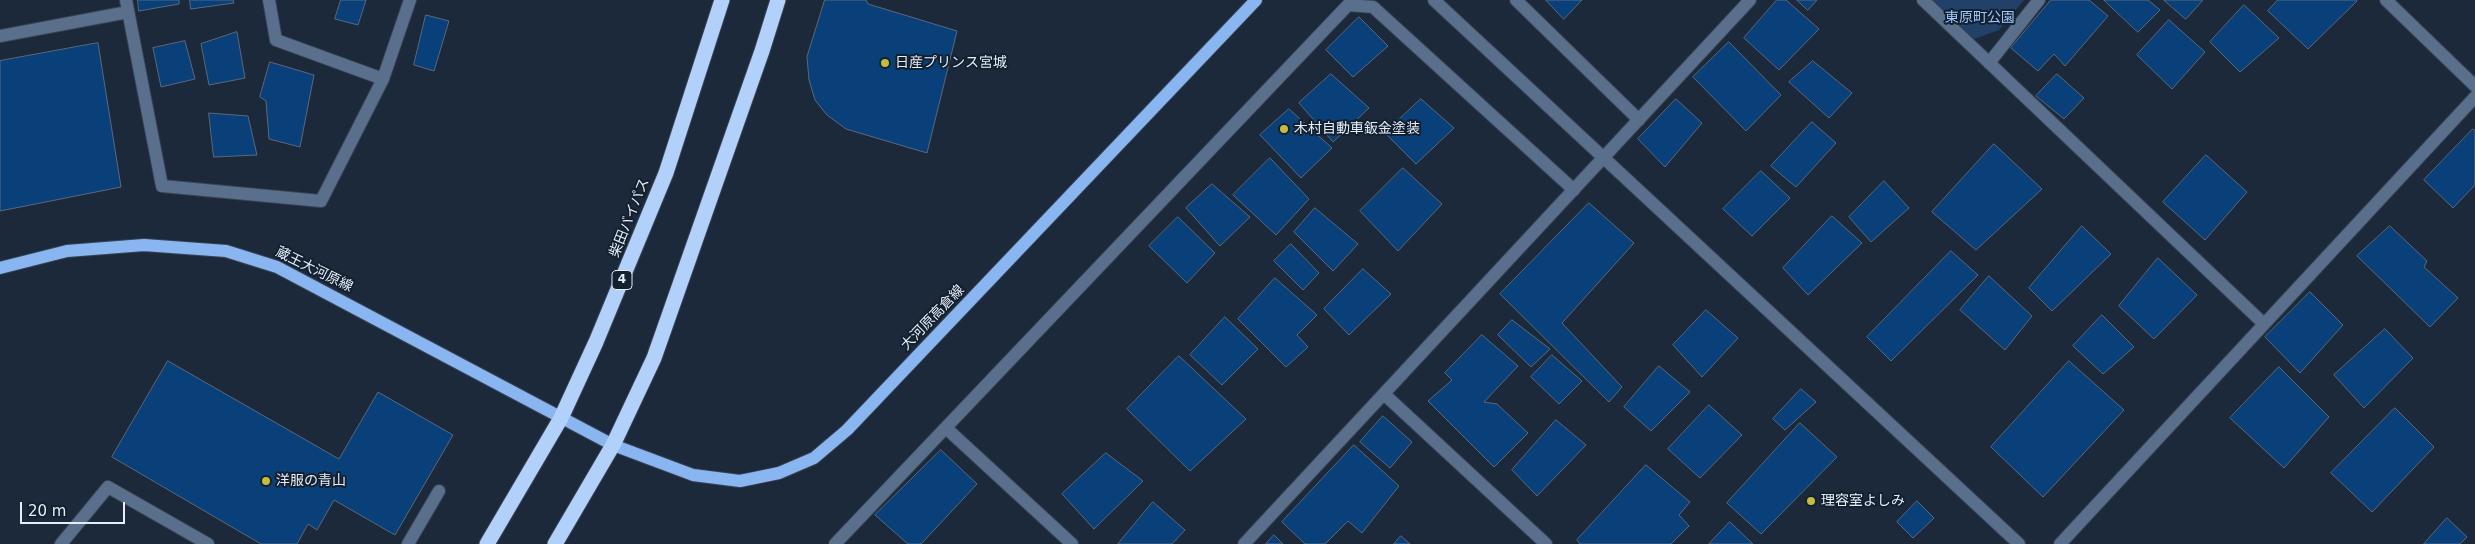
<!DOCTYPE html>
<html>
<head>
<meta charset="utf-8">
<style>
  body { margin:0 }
  #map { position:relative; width:2475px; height:544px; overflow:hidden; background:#1c293a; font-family:"DejaVu Sans",sans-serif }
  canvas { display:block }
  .scale { position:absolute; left:20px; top:502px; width:105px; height:22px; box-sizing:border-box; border:2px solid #e5edf9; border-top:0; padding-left:6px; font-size:15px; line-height:18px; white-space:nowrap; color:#e5edf9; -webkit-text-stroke:4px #13202f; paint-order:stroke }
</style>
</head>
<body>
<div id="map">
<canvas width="2475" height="544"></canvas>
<div class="scale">20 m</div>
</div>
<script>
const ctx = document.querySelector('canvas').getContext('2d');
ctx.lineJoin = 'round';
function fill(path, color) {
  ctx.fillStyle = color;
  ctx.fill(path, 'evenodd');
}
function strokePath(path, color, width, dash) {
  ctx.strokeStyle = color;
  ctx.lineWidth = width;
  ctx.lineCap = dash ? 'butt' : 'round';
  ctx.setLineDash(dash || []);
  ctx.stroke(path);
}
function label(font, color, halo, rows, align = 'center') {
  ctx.font = font + ' "DejaVu Sans","Noto Sans JP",sans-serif';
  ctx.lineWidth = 4;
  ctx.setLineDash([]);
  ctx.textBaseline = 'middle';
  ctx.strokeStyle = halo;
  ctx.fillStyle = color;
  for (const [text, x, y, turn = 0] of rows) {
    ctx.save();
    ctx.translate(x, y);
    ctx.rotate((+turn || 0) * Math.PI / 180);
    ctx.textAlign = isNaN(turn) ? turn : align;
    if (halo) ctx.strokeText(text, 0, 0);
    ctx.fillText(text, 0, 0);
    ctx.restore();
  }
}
fill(new Path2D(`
  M1933,0h91l-25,30 -25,9z`), '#214169');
const building = new Path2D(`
  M138,0h41v4l-40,7z
  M190,0h43l1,3 -43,6z
  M341,0h25l-8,25 -23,-6z
  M825,0h41l2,4 89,27 -30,122 -81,-24 -19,-14 -12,-15 -6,-20 -2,-23z
  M1546,0h36l-18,19z
  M1777,0h9l33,29 -40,41 -35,-32z
  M1797,0h20l-9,10z
  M2051,0h38l19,16 -43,50 -11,-12 -16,17 -27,-23z
  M2104,0h44l12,10 -22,22z
  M2164,0h39l-17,19z
  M2278,0h78l1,1 -49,48 -40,-38z
  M2244,5l35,33 -39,34 -30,-30z
  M426,15l23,6 -15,50 -20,-6z
  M1359,17l29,29 -35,31 -27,-27z
  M2169,20l36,32 -33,37 -35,-34z
  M237,32l8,46 -36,7 -8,-41z
  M185,41l10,38 -34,8 -8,-39z
  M1729,42l52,53 -35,36 -53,-54z
  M98,43l23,144 -121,24v-150z
  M1813,61l39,32 -23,25 -40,-36z
  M270,62l44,13 -14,72 -31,-8 -3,-38 -6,-4z
  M1331,74l38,34 -36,34 -34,-39z
  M2057,74l27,24 -20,21 -28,-23z
  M1421,99l33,29 -38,36 -31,-31z
  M1676,99l26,24 -37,44 -27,-28z
  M1289,109l43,39 -31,30 -41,-43z
  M209,113l39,3 9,39 -43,2z
  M1812,122l24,21 -40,44 -25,-21z
  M2473,129l2,2v54l-22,23 -29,-28z
  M1994,144l48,45 -66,61 -44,-38z
  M2206,155l41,37 -42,48 -42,-38z
  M1270,158l39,41 -33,36 -43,-40z
  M1403,168l39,36 -44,47 -38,-40z
  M1761,171l29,27 -38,38 -29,-27z
  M1884,181l25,27 -38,34 -22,-25z
  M1212,184l38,33 -30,29 -34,-38z
  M1589,203l45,40 -72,80 60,64 -13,15 -109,-108z
  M1315,208l43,36 -25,27 -39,-39z
  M1832,216l30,27 -54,52 -25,-27z
  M1178,217l37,36 -28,30 -38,-37z
  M2082,226l29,28 -59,57 -23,-23z
  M2390,226l37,35 -3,6 34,31 -28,29 -73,-71z
  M1291,244l28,29 -16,17 -29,-29z
  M1951,251l27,24 -87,86 -24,-24z
  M2158,258l39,37 -43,44 -35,-33z
  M1363,269l28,25 -42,41 -25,-26z
  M1989,276l43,40 -27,34 -45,-40z
  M1275,278l42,37 -20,20 11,12 -22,20 -48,-48z
  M2310,292l33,33 -43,48 -35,-36z
  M1706,310l32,28 -36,39 -29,-32z
  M2102,315l32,32 -31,27 -30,-28z
  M1225,317l33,32 -36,36 -32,-30z
  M1512,320l38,29 -19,18 -33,-32z
  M2385,329l28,29 -49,50 -30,-33z
  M1482,335l36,31 -34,36 13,2 31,29 -34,34 -66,-66 24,-21 -7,-7z
  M1552,355l30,26 -23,23 -28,-27z
  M1179,356l67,63 -56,52 -63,-62z
  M168,361l171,98 39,-67 75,43 -58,100 -61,-35 -17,30 -9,-6 -11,20h-36l-149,-87z
  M2069,361l55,49 -81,87 -52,-50z
  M1659,366l31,26 -39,39 -27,-24z
  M2279,367l50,50 -45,51 -54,-50z
  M1801,389l15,13 -31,28 -12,-11z
  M1709,405l33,30 -42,43 -32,-29z
  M2395,408l39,39 -62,65 -41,-39z
  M1383,416l29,26 -22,26 -30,-26z
  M1556,420l30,25 -49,51 -25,-26z
  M1800,423l37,34 -76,77 -34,-31z
  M1354,445l45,41 -37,47 -14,-12 -23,23h-20l-23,-22z
  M941,450l36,34 -56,60h-13l-33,-29z
  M1106,453l37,28 -49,48 -32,-35z
  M1646,465l44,37 -11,13 10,11 -18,18h-91l-3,-4z
  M1917,501l17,17 -21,20 -16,-16z
  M1153,502l32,28 -13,14h-54z
  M2447,518l20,19 -7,7h-36z
  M1730,522l23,22h-44z
  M1274,535l9,9h-17z
  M1401,536l9,8h-16z`);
fill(building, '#09407a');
strokePath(building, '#5a697c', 1);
const minor = new Path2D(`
  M126,0l36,186 159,15 62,-122 27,-79
  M269,0l7,40 107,39
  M1434,0l585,544
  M1516,0l123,120
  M1923,0l341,324
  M2386,0l89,86
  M0,36l128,-24
  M1989,63l50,-63
  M1384,394l162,150
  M946,428l126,116
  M61,544l47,-57 100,57
  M408,544l31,-53
  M835,544l513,-539 25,2 201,183
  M1244,544l506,-544
  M2060,544l415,-447`);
const major = new Path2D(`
  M0,268l67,-17 77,-6 82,6 51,16 336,178 80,30 47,6 39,-8 35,-15 33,-28 409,-430`);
const highway = new Path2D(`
  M487,544l74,-126 35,-76 70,-169 56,-173
  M555,544l58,-99 41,-87 108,-307 16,-51`);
strokePath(minor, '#384455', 14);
strokePath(major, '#384455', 14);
strokePath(highway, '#384455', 17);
strokePath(minor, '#5a6f8b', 12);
strokePath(major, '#89b6f0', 12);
strokePath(highway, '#b1d1fb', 15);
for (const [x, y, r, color] of [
  [885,63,5,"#c6bc3c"],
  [1284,129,5,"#c6bc3c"],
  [266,481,5,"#c6bc3c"],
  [1811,501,5,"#c6bc3c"]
]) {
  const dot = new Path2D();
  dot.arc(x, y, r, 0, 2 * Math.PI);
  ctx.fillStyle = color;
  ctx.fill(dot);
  strokePath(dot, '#13202f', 2);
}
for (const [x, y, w] of [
  [622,280,20]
]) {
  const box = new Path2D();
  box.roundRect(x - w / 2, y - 9.5, w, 19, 4);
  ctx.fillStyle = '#13202f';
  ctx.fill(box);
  strokePath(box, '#e5edf9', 1);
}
label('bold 12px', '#e5edf9', null, [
  ["4",622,280]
]);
label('14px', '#9ec7fb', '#13202f', [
  ["東原町公園",1980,18]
]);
label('14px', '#e5edf9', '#13202f', [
  ["日産プリンス宮城",895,63],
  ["木村自動車鈑金塗装",1294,129],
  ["洋服の青山",276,481],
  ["理容室よしみ",1821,501]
], 'left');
label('14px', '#e5edf9', '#13202f', [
  ["柴田バイパス",630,218,-68],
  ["蔵王大河原線",314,270,26],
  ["大河原高倉線",933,318,-46]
]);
</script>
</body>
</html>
